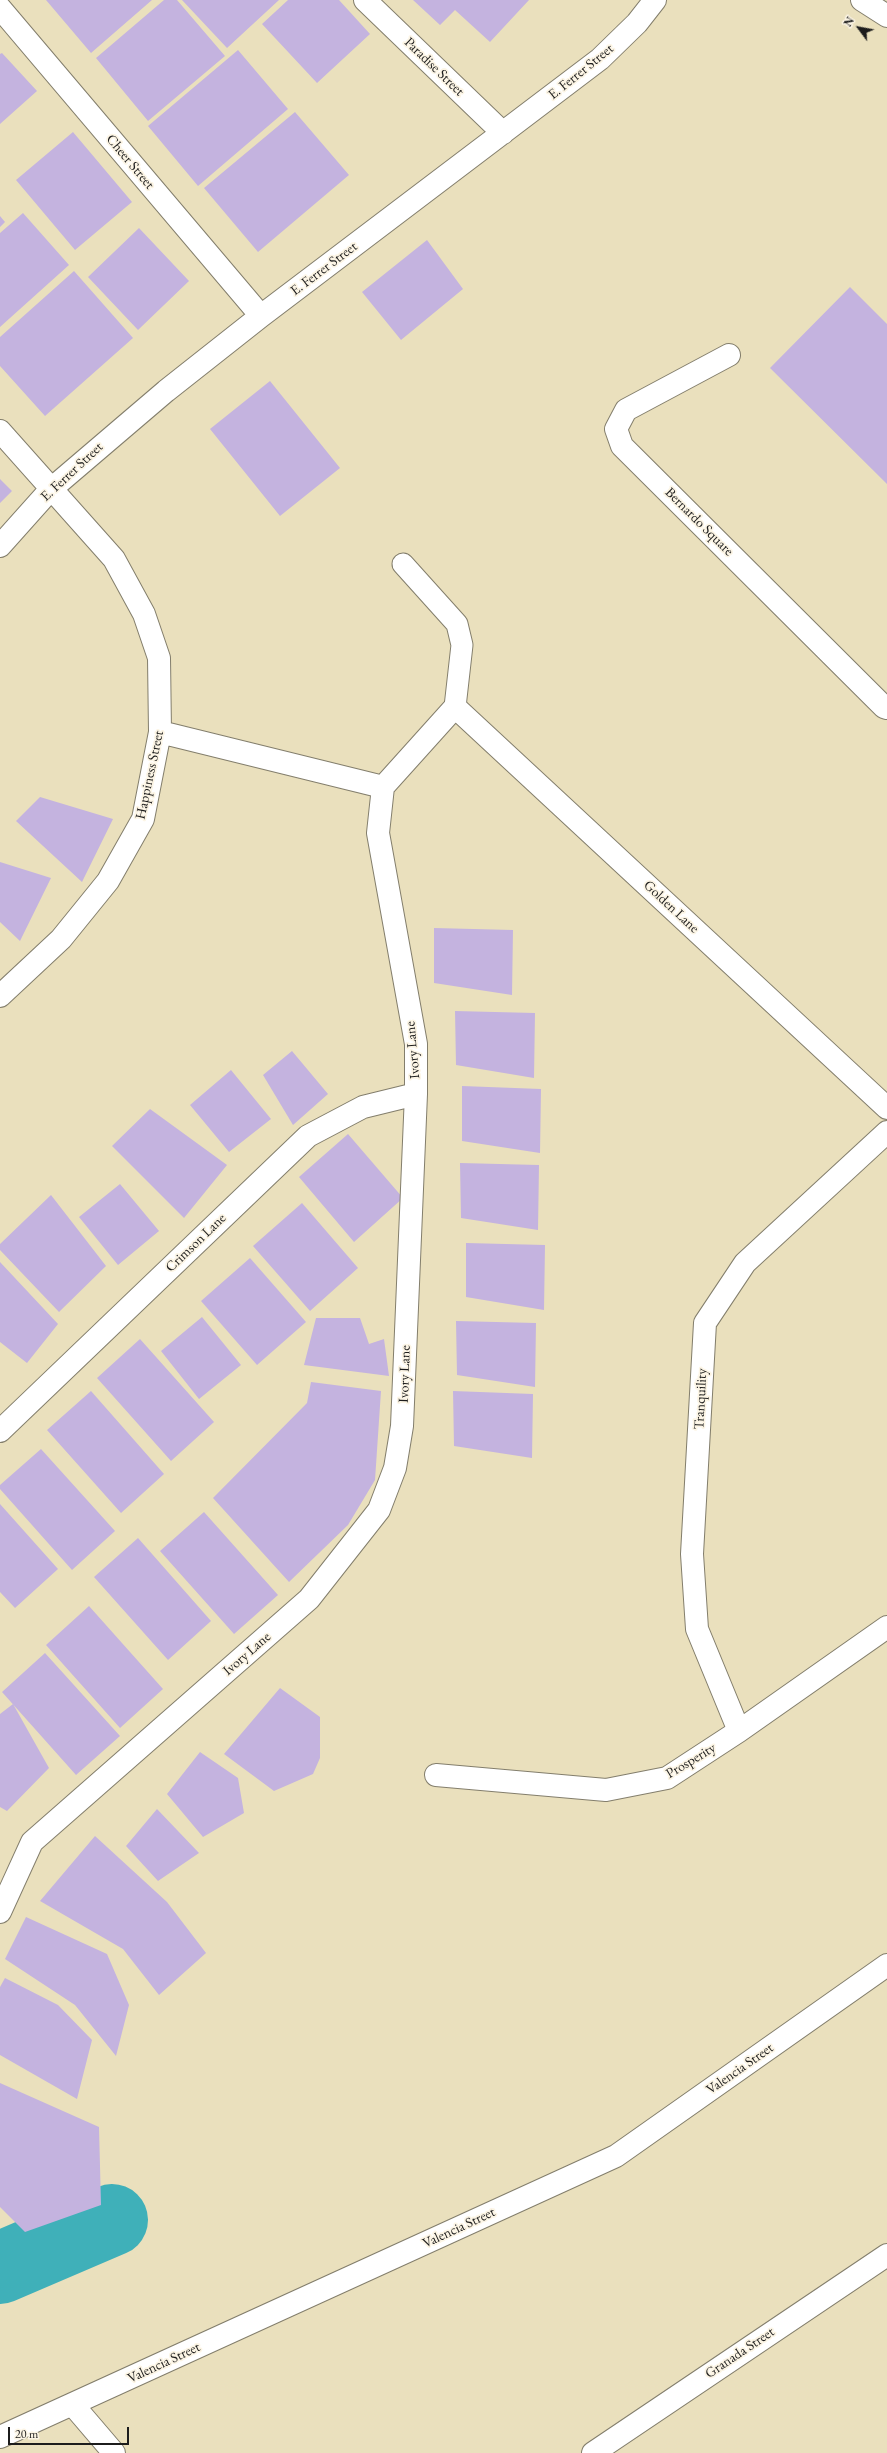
<!DOCTYPE html>
<html>
<head>
<meta charset="utf-8">
<style>
  body { margin:0 }
  #map { position:relative; width:887px; height:2453px; overflow:hidden; background:#eae0bd; font-family:"EB Garamond",serif }
  canvas { display:block }
  .north { position:absolute; left:839px; top:8px; width:40px; height:40px; -webkit-text-stroke:3px #fcf5e5; paint-order:stroke; rotate:302deg; font-size:11px; font-weight:700; line-height:16px; text-align:center; color:#1c1c1c }
  .north::after { content:''; display:block; margin:auto; width:14px; height:18px; background:#1c1c1c; clip-path:polygon(50% 0,100% 100%,50% 72%,0 100%) }
  .scale { position:absolute; left:8px; top:2427px; width:121px; height:18px; box-sizing:border-box; border:2px solid #1c1c1c; border-top:0; padding-left:5px; font-size:12px; line-height:14px; white-space:nowrap; color:#1c1c1c; -webkit-text-stroke:3px #fcf5e5; paint-order:stroke }
</style>
</head>
<body>
<div id="map">
<canvas width="887" height="2453"></canvas>
<div class="north">N</div>
<div class="scale">20 m</div>
</div>
<script>
const ctx = document.querySelector('canvas').getContext('2d');
ctx.lineJoin = 'round';
function strokePath(path, color, width, dash) {
  ctx.strokeStyle = color;
  ctx.lineWidth = width;
  ctx.lineCap = dash ? 'butt' : 'round';
  ctx.setLineDash(dash || []);
  ctx.stroke(path);
}
function fill(path, color) {
  ctx.fillStyle = color;
  ctx.fill(path, 'evenodd');
}
function label(font, color, halo, rows, align = 'center') {
  ctx.font = font + ' "EB Garamond",serif';
  ctx.lineWidth = 3.5;
  ctx.setLineDash([]);
  ctx.textBaseline = 'middle';
  ctx.strokeStyle = halo;
  ctx.fillStyle = color;
  for (const [text, x, y, turn = 0] of rows) {
    ctx.save();
    ctx.translate(x, y);
    ctx.rotate((+turn || 0) * Math.PI / 180);
    ctx.textAlign = isNaN(turn) ? turn : align;
    if (halo) ctx.strokeText(text, 0, 0);
    ctx.fillText(text, 0, 0);
    ctx.restore();
  }
}
strokePath(new Path2D(`
  M0,2268l112,-48`), '#3fb0b9', 72);
fill(new Path2D(`
  M46,0h106l-61,53z
  M164,0h13l48,56 -77,65 -52,-63z
  M182,0h97l-52,48z
  M288,0h51l31,34 -53,49 -55,-59z
  M413,0h116l-39,42 -35,-32 -15,15z
  M238,50l50,59 -90,77 -50,-60z
  M2,53l35,38 -37,33v-70z
  M295,112l54,63 -91,77 -54,-64z
  M73,132l59,70 -57,48 -59,-70z
  M23,213l46,52 -69,62v-94z
  M0,216l5,6 -5,5z
  M139,228l50,53 -51,49 -50,-53z
  M427,240l36,49 -62,51 -39,-48z
  M74,271l59,67 -88,78 -45,-50v-29z
  M850,287l37,37v160l-117,-116z
  M270,381l70,87 -60,48 -70,-87z
  M0,479l12,12 -12,12z
  M40,797l73,22 -31,63 -66,-61z
  M0,862l51,16 -31,63 -20,-19z
  M434,928l79,2 -1,65 -78,-12z
  M455,1011l80,2 -1,65 -78,-13z
  M292,1051l36,43 -35,31 -30,-50z
  M231,1070l40,49 -42,33 -39,-47z
  M462,1086l79,3 -1,64 -78,-12z
  M150,1109l77,56 -43,53 -72,-72z
  M348,1134l55,64 -49,44 -55,-65z
  M460,1163l79,2 -1,65 -77,-12z
  M120,1184l39,47 -41,34 -39,-48z
  M51,1195l55,71 -47,46 -59,-62v-6z
  M302,1203l56,65 -48,43 -57,-65z
  M466,1243l79,2 -1,65 -78,-13z
  M250,1258l56,64 -49,43 -56,-64z
  M0,1262l58,62 -31,39 -27,-21z
  M202,1317l39,48 -42,34 -38,-48z
  M316,1318h44l9,26 15,-5 5,37 -85,-11z
  M456,1321l80,2 -1,64 -78,-12z
  M140,1339l74,83 -43,39 -74,-83z
  M311,1382l70,9 -6,89 -27,45 -59,57 -76,-84 94,-95z
  M91,1391l73,83 -43,39 -74,-83z
  M453,1391l80,3 -1,64 -78,-12z
  M41,1449l74,82 -43,39 -72,-81v-4z
  M0,1504l58,65 -43,39 -15,-16z
  M204,1512l74,83 -44,39 -74,-83z
  M138,1538l73,83 -43,39 -74,-83z
  M89,1606l74,83 -43,39 -74,-83z
  M45,1653l75,83 -44,39 -74,-83z
  M280,1688l40,29v41l-7,16 -39,17 -50,-37z
  M13,1704l36,64 -42,43 -7,-4v-93z
  M200,1752l38,26 6,35 -41,24 -36,-43z
  M157,1809l42,44 -41,28 -32,-35z
  M95,1836l72,66 39,51 -47,42 -36,-46 -83,-48z
  M26,1917l81,37 22,51 -13,51 -41,-51 -70,-46z
  M5,1978l53,27 34,35 -15,59 -77,-44v-68z
  M0,2083l99,44 2,78 -76,27 -25,-25z`), '#c4b3df');
const service = new Path2D(`
  M403,564l54,60 5,21 -7,62`);
const minor = new Path2D(`
  M365,0l138,133
  M862,0l25,16
  M0,8l261,308
  M729,355l-103,55 -10,19 6,17 262,261 3,1
  M0,431l114,128 30,55 15,44 1,74 -17,87 -35,62 -47,58 -61,57
  M0,546l50,-56 116,-99 95,-75 339,-257 37,-36 18,-23
  M160,732l223,55
  M0,1431l308,-295 55,-29 53,-13
  M739,1731l-42,-102 -5,-75 13,-231 40,-60 142,-131
  M436,1775l170,15 61,-12 72,-47 148,-104
  M0,1912l32,-70 277,-243 70,-89 16,-42 7,-42 14,-332v-50l-38,-211 5,-46 72,-80 432,401
  M73,2405l41,48
  M0,2437l616,-281 271,-191
  M593,2453l294,-198`);
strokePath(service, '#837e6c', 23);
strokePath(minor, '#837e6c', 24);
strokePath(service, '#fff', 21);
strokePath(minor, '#fff', 22);
label('14px', '#1c1c1c', '#fcf5e5', [
  ["Paradise Street",434,67,44],
  ["E. Ferrer Street",581,72,-39],
  ["Cheer Street",130,162,50],
  ["E. Ferrer Street",324,269,-37],
  ["E. Ferrer Street",72,472,-43],
  ["Bernardo Square",699,522,45],
  ["Happiness Street",150,775,-78],
  ["Golden Lane",671,907,43],
  ["Ivory Lane",413,1050,-95],
  ["Crimson Lane",196,1243,-44],
  ["Ivory Lane",405,1374,-88],
  ["Tranquility",701,1399,-87],
  ["Ivory Lane",247,1654,-41],
  ["Prosperity",691,1761,-31],
  ["Valencia Street",740,2069,-35],
  ["Valencia Street",459,2228,-25],
  ["Granada Street",740,2353,-34],
  ["Valencia Street",164,2363,-25]
]);
</script>
</body>
</html>
